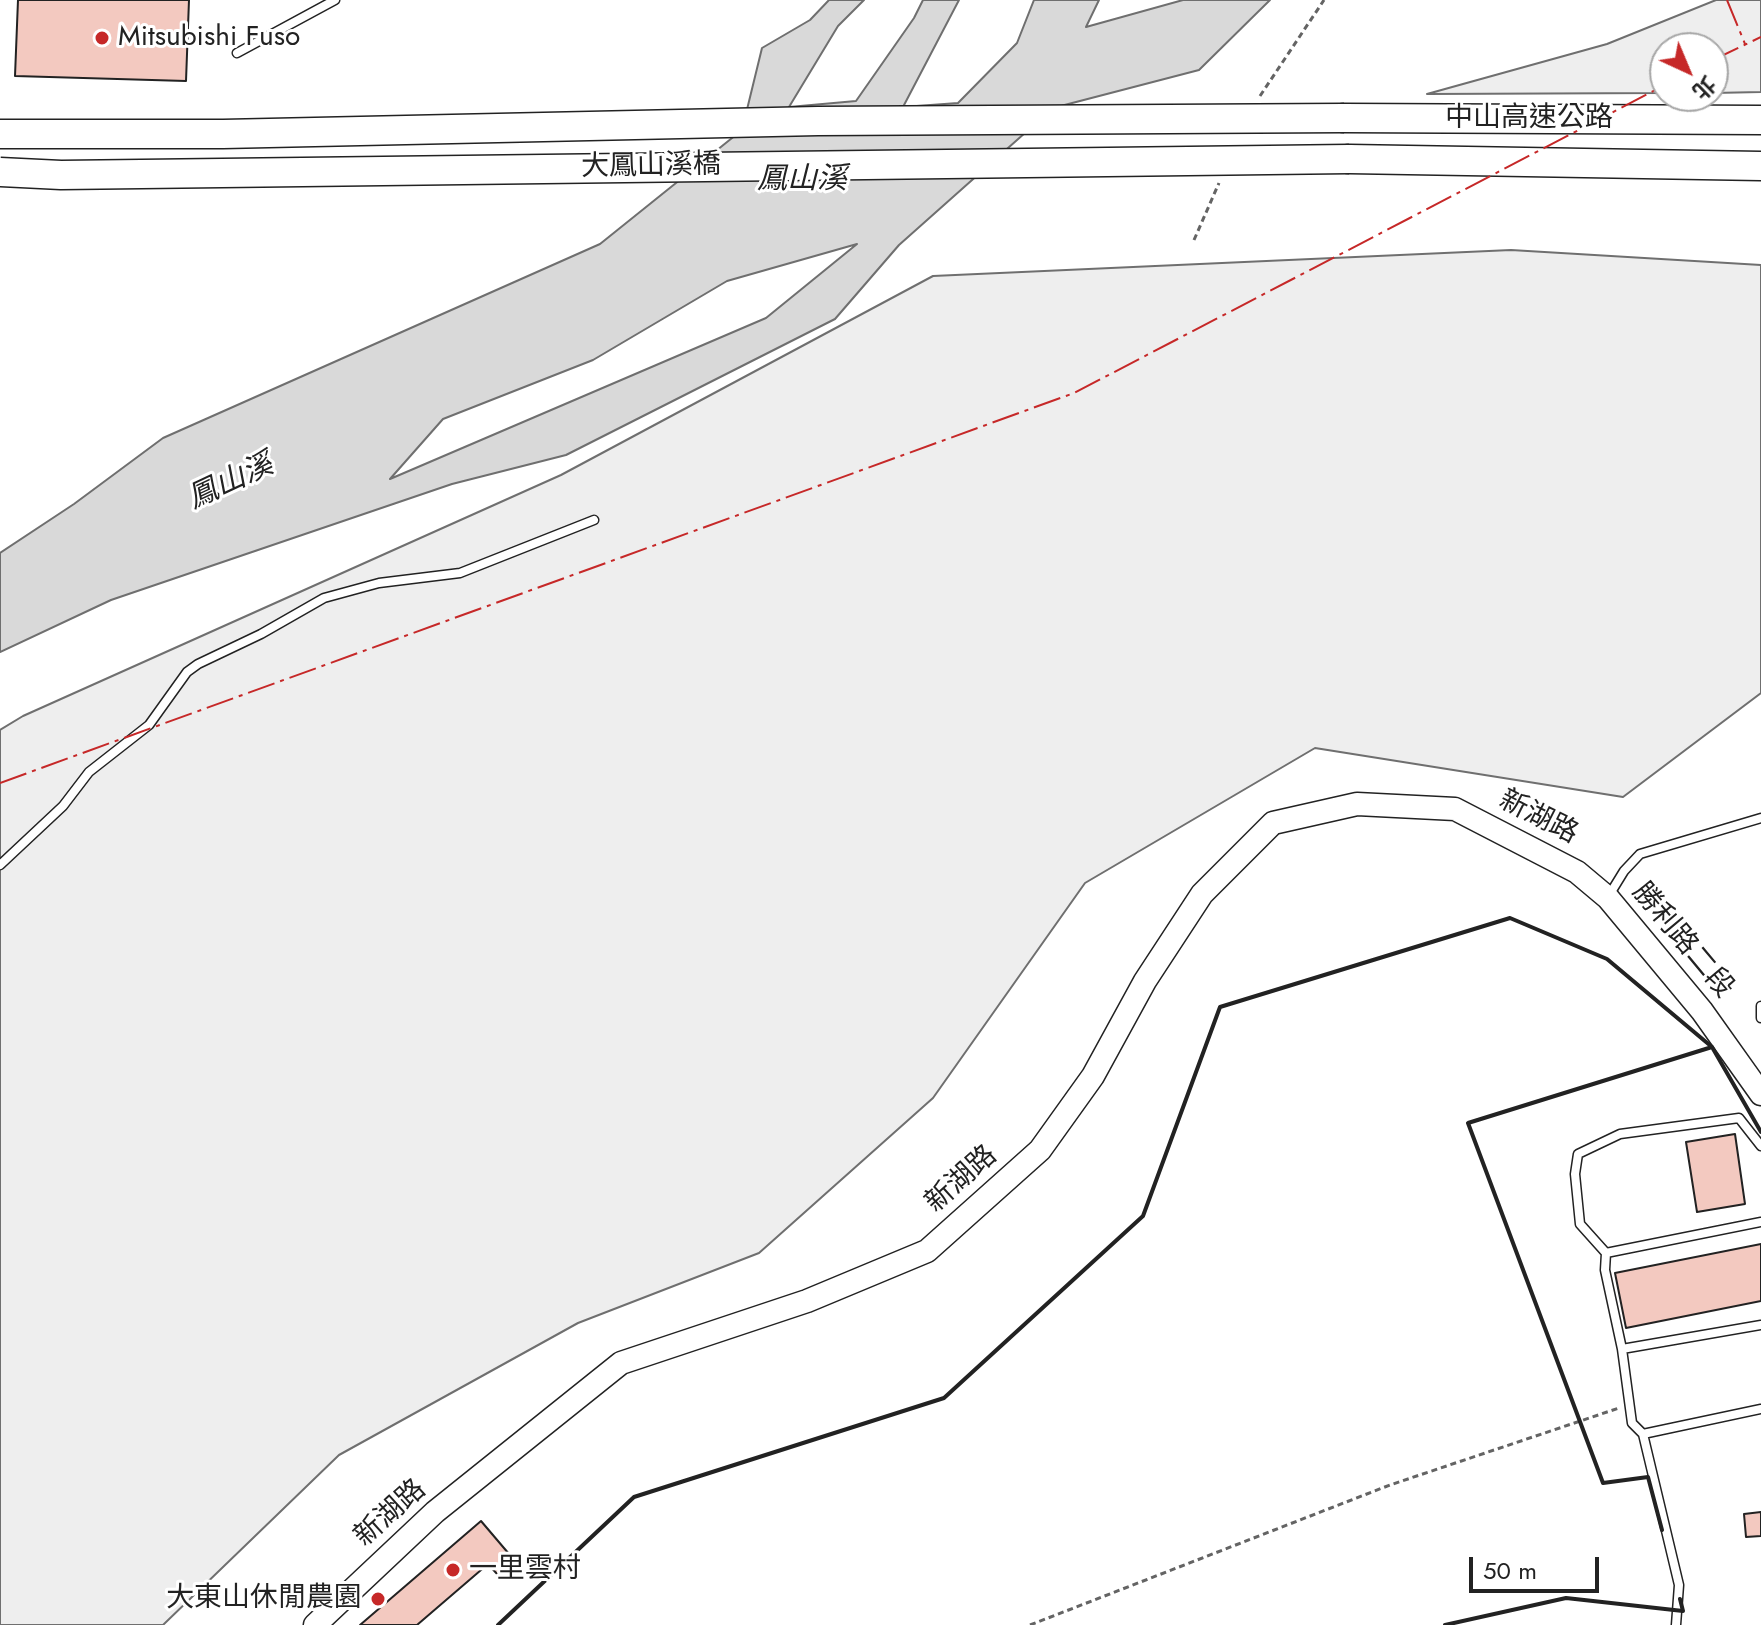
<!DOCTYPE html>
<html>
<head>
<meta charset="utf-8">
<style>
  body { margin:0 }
  #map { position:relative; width:1761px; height:1625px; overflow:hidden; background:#fff; font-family:Jost,"Noto Sans TC",sans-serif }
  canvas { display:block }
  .north { position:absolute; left:1649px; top:32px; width:80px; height:80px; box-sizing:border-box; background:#fff; border:2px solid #a7a7a7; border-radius:50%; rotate:136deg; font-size:22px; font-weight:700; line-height:32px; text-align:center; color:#222 }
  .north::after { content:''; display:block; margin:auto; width:28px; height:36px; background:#c62828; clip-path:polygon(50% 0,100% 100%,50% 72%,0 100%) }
  .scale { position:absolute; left:1469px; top:1557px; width:130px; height:36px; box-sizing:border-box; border:4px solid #222; border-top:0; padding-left:10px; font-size:24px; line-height:28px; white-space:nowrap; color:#222; -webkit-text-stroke:6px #fff; paint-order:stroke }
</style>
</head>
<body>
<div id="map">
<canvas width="1761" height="1625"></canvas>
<div class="north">北</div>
<div class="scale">50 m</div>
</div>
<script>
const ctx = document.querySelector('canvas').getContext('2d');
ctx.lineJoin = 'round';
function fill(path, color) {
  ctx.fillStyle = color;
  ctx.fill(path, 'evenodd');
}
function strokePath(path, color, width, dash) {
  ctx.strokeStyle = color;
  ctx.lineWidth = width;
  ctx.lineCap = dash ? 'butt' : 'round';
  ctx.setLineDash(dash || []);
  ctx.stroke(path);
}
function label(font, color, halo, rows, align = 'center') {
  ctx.font = font + ' Jost,"Noto Sans TC",sans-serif';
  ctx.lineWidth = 6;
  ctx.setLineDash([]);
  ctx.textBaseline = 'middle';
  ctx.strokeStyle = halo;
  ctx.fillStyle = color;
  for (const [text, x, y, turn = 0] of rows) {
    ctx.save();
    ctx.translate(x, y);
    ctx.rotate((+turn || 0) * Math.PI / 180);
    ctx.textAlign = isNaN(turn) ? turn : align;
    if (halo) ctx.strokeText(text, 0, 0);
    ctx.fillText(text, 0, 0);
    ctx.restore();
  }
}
const green = new Path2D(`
  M1716,0h45v92l-48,1v-45h-48v45l-238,1 180,-50z
  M1511,250l250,15v428l-138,104 -308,-49 -230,135 -152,215 -174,155 -181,70 -239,132 -176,170h-163v-895l23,-14 538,-241 372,-199z`);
fill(green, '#eee');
strokePath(green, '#6f6f6f', 2);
const water = new Path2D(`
  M829,0h35l-26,26 -49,81 67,-6 58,-83 9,-18h36l-56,107 55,-4 59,-60 17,-43h65l-13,27 97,-27h87l-71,70 -146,38 -154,137 -64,74 -269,136 -114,29 -341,116 -111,52v-99l74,-49 89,-66 437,-194 142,-114 20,-82 48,-28zM857,244l-91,74 -376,161 53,-60 150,-59 134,-79z`);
fill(water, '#d9d9d9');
strokePath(water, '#6f6f6f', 2);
const building = new Path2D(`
  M18,0h171l-3,81 -171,-5z
  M1735,1134l10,70 -48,8 -11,-70z
  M1761,1244v57l-135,27 -11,-55z
  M1761,1512v24l-15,1 -2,-23z
  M481,1521l34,40 -17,14 -10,-11 -71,61h-57z`);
fill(building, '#f3c9c0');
strokePath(building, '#222', 2);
const lane = new Path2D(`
  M237,53l98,-53
  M0,865l63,-59 26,-34 60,-47 38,-53 11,-8 63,-30 63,-36 55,-15 81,-10 134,-53
  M1608,897l16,-26 16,-17 121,-36
  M1761,1006v12
  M1761,1146l-22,-28 -119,16 -42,20 -3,20 5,50 26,29 -1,17 17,79 139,-24
  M1606,1253l155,-31
  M1622,1349l10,74 11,11 118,-25
  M1643,1434l36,151 -3,40`);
const secondary = new Path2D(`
  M315,1625l120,-113 186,-149 186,-62 120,-50 113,-101 53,-74 52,-95 57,-87 71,-71 84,-19 98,5 122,63 31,26 94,113 59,83`);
const highway = new Path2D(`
  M1344,118l417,2
  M1349,159l412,7`);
strokePath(lane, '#222', 11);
strokePath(secondary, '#222', 25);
strokePath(highway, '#222', 31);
strokePath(new Path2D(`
  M1260,96l64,-96
  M1194,240l25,-57
  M1030,1625l360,-140 229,-77`), '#646464', 3, [6, 4]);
strokePath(lane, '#fff', 8);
strokePath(secondary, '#fff', 22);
strokePath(highway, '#fff', 28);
const highwayBridge = new Path2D(`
  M0,134h223l595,-13 526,-3
  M0,172l61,3 1288,-16`);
strokePath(highwayBridge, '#222', 31, []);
strokePath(highwayBridge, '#fff', 28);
strokePath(new Path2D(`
  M1662,1530l-14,-53 -45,6 -135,-360 244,-76
  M498,1625l136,-128 310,-99 199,-182 77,-209 290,-89 97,41 105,88 49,85
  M1445,1625l121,-27 117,13 -3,-12`), '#222', 4);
strokePath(new Path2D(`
  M1727,0l18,44
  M1713,60l48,-23
  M0,783l1074,-390 591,-308`), '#c62828', 2, [28, 6, 4, 6]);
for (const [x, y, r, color] of [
  [102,38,8,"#c62828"],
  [453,1570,8,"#c62828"],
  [378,1599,8,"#c62828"]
]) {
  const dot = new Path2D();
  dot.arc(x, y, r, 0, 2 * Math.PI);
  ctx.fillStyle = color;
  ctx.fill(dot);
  strokePath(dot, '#fff', 3);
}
label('28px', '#222', '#fff', [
  ["Mitsubishi Fuso",118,38],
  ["一里雲村",469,1570],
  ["大東山休閒農園",362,1599,"right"]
], 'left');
label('28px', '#222', '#fff', [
  ["中山高速公路",1529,119],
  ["大鳳山溪橋",651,167,-1],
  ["新湖路",1538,818,27],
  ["勝利路二段",1682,941,50],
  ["新湖路",962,1180,-42],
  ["新湖路",391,1514,-42]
]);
label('italic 30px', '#222', '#fff', [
  ["鳳山溪",802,181],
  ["鳳山溪",231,483,-25]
]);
</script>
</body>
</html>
